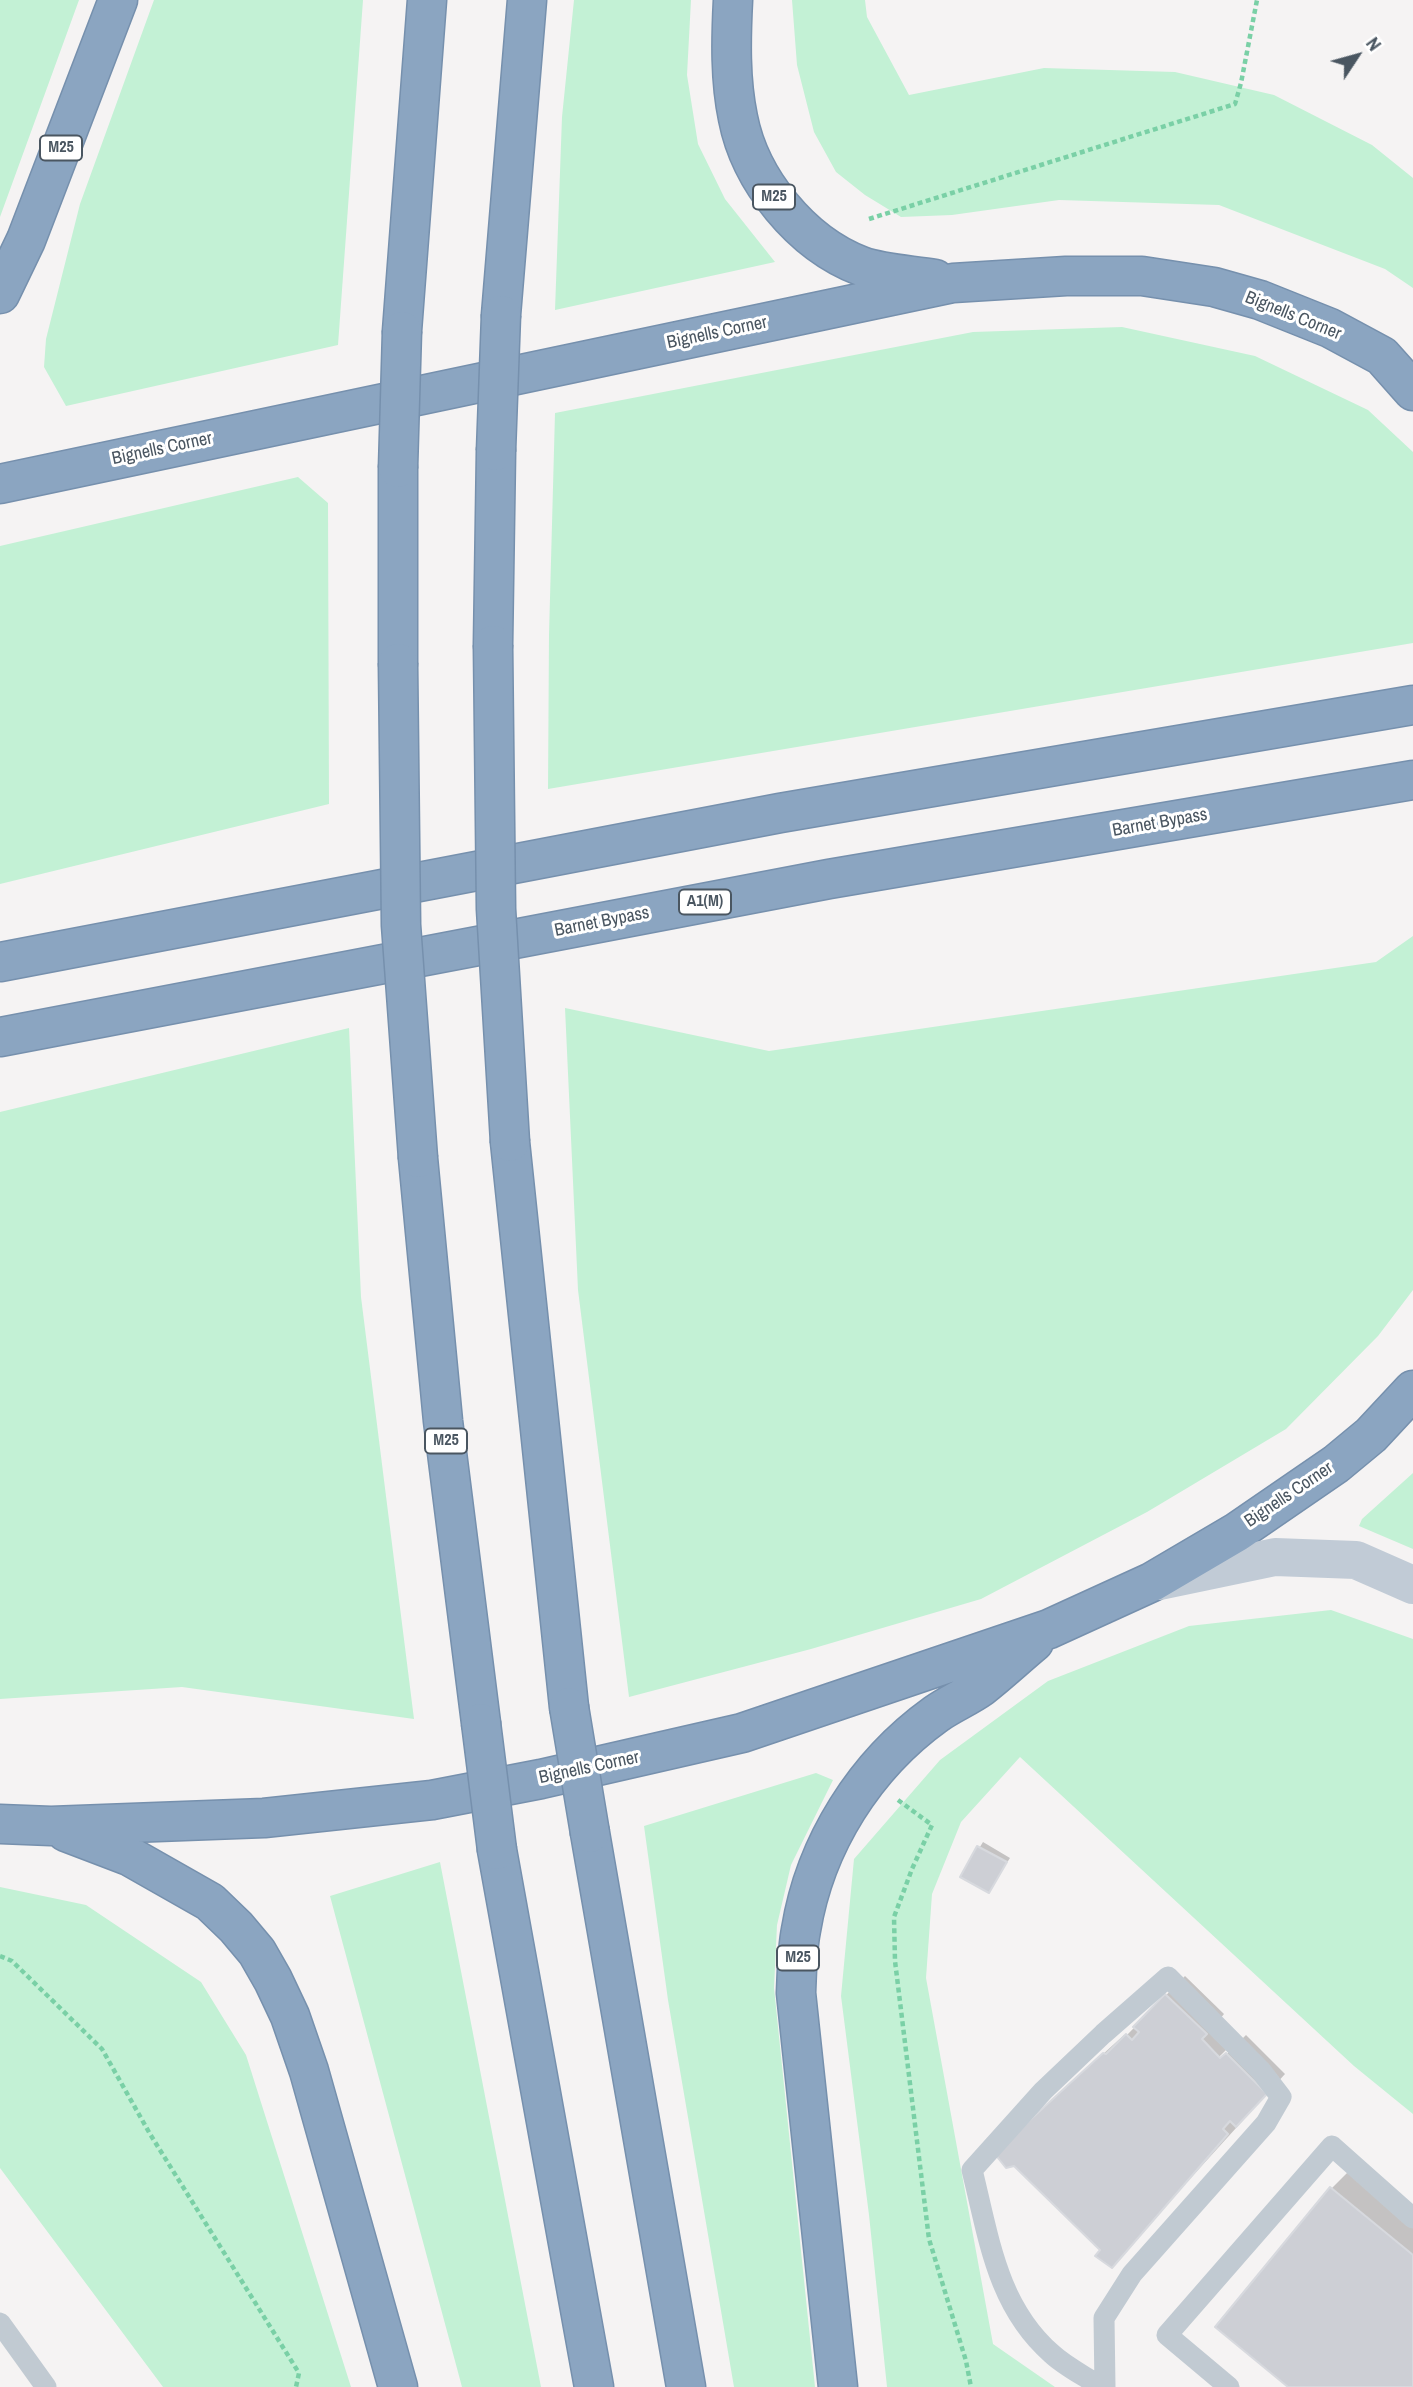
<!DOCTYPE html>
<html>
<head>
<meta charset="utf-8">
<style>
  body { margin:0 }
  #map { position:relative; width:1413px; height:2387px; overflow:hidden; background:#f5f3f3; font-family:"Archivo Narrow",sans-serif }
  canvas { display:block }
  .north { position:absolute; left:1322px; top:21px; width:70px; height:70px; -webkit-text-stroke:5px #fff; paint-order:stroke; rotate:54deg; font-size:19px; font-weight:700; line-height:28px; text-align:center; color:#4a5661 }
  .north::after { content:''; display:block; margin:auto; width:24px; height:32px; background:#4a5661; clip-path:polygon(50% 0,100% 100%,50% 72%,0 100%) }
</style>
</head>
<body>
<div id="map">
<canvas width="1413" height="2387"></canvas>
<div class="north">N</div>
</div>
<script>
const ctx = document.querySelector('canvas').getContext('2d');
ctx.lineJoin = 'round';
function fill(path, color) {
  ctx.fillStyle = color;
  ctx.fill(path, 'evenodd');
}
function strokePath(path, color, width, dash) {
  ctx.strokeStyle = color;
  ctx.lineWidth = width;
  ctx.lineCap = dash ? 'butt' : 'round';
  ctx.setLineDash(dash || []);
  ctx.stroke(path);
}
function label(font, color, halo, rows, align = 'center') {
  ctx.font = font + ' "Archivo Narrow",sans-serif';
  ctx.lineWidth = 6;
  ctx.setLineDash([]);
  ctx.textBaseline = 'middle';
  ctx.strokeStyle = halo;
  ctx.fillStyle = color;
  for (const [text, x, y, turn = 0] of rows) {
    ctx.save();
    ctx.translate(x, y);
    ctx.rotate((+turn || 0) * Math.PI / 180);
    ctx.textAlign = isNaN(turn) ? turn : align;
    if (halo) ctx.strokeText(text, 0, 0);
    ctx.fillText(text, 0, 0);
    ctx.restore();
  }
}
fill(new Path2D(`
  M0,0h79l-79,217z
  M154,0h209l-25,345 -272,61 -22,-39 2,-28 34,-135z
  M574,0h117l-4,75 11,69 27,55 50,63 -220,48 7,-193z
  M792,0h73l2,17 42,78 135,-27 131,4 99,23 98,50 41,33v110l-28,-19 -166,-64 -160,-5 -107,15 -51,2 -36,-22 -29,-23 -22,-40 -17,-67z
  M1122,327l133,29 113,54 45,42v191l-865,146 1,-154 6,-222 418,-81z
  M298,477l30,26 1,301 -329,80v-338z
  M1413,936v354l-35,46 -92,93 -139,83 -166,87 -170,50 -182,48 -51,-407 -13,-282 204,43 607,-89z
  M349,1028l12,269 53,422 -232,-32 -182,12v-587z
  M1413,1473v76l-54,-23 3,-7z
  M1331,1610l82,29v475l-59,-48 -334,-309 -59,65 -29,72 -6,84 67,366 62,43h-168l-18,-172 -28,-219 13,-137 86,-99 108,-79 141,-55z
  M816,1773l17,7 -42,85 -14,60 -3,63 41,399h-81l-66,-387 -24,-174z
  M440,1862l101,525h-79l-132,-491z
  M0,1887l86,18 115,77 45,73 105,332h-188l-163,-219z`), '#c3f1d5');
fill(new Path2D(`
  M983,1842l27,16 -21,33 -27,-15z
  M1185,1976l39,38 -4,5 18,19 -20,20 3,2 25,-25 39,39 -174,192 -9,-17 -87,-115 109,-99 2,1z
  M1351,2169l62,52v166h-123l-73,-60 115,-139z`), '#0003');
const building = new Path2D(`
  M977,1846l30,16 -18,31 -29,-16z
  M1165,1994l42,40 -5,5 18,19 6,-5 41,41 -31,33 -6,-6 -7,8 5,5 -116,134 -17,-12 5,-6 -86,-84 -8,2 -12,-15 109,-100 3,1 20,-20 6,6 7,-8 -6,-5z
  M1330,2187l83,68v132h-125l-73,-60z`);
fill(building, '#cdcfd5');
strokePath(building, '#d7d9de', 2);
const highway = new Path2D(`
  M733,0c-2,39 -3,80 5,118 12,62 63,125 123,148 22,8 50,9 74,13
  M0,294l26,-54 92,-240
  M501,315l26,-315
  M402,331l25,-331
  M0,484l953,-201 113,-7h76l72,11 46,13 70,28 52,28 31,35
  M493,645l3,-194
  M398,663v-195
  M0,962l780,-149 633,-108
  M0,1037l829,-158 584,-99
  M510,1142l59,565
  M418,1158l25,263 38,302
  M0,1824l51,2 213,-8 168,-18 109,-21 201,-46 307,-104 103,-47 85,-50 99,-68 35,-29 42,-45
  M66,1832l63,24 81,46 26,25 21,25 16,28 17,36 19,55 89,316
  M590,1833l96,554
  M497,1850l97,537
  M838,2387l-42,-394c1,-21 1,-43 5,-63 14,-86 64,-165 135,-216 14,-10 31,-17 45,-27 18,-14 35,-30 53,-45`);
strokePath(highway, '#7690ad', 41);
strokePath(new Path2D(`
  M869,219l366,-115 6,-21 16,-83
  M898,1800l34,25 -20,44 -18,48 1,44 34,278 37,122 5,26
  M0,1956l12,5 90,88 48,85 149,239 -3,14`), '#7ad0a6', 4.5, [5, 3.5]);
strokePath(new Path2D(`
  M0,2323l46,64
  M1101,2387c-16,-11 -35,-20 -49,-33 -55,-48 -63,-116 -80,-184l71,-79 60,-57 65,-57 93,94 20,26 -15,26 -134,151 -28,44 1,69
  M1229,2387l-62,-52 165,-189 81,72`), '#c1cad2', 21);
strokePath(new Path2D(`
  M1160,1581l115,-24 81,3 57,25`), '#c1cbd6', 38);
strokePath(highway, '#8ba5c1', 38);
const highwayBridge = new Path2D(`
  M496,451l5,-136
  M398,468l4,-137
  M493,645l3,264 14,233
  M398,663l3,262 17,233
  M569,1707l21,126
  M481,1723l16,127`);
strokePath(highwayBridge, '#7690ad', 41, []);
strokePath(highwayBridge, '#8ba5c1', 38);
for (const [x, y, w] of [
  [61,148,42],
  [774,197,42],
  [705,902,52],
  [446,1441,42],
  [798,1958,42]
]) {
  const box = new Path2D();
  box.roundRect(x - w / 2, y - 12.5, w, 25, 5);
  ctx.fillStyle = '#fff';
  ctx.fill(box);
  strokePath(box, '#4a5661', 2);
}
label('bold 16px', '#4a5661', null, [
  ["M25",61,148],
  ["M25",774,197],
  ["A1(M)",705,902],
  ["M25",446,1441],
  ["M25",798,1958]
]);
label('18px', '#4a5661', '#fff', [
  ["Bignells Corner",1293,316,22],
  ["Bignells Corner",717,333,-12],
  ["Bignells Corner",162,449,-12],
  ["Barnet Bypass",1160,823,-10],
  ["Barnet Bypass",602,922,-11],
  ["Bignells Corner",1289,1495,-34],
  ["Bignells Corner",589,1768,-12]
]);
</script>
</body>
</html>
